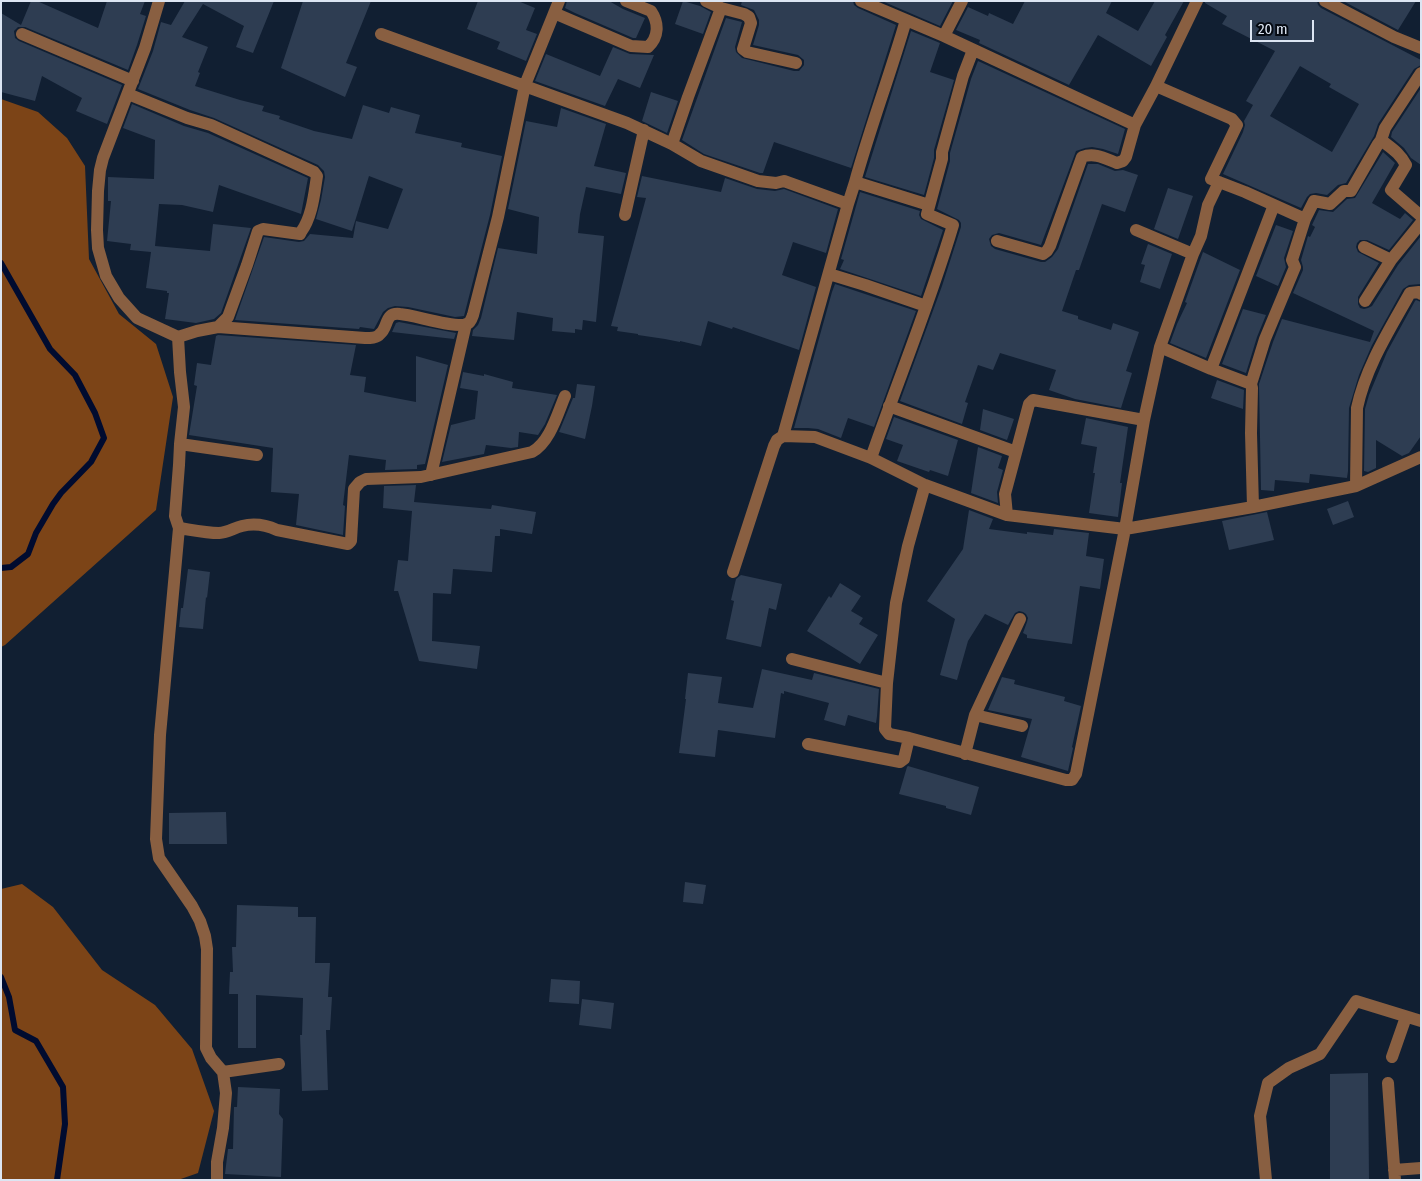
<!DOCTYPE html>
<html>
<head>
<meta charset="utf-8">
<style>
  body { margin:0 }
  #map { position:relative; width:1422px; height:1181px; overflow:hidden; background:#111f32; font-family:"Fira Sans Condensed",sans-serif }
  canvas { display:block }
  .frame { position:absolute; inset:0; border:2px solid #dce5f2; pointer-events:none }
  .scale { position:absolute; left:1250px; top:20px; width:64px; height:22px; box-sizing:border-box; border:2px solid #dce5f2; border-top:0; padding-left:6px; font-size:15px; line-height:18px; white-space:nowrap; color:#dce5f2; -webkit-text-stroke:4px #040911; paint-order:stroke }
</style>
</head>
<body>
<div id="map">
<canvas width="1422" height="1181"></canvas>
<div class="frame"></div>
<div class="scale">20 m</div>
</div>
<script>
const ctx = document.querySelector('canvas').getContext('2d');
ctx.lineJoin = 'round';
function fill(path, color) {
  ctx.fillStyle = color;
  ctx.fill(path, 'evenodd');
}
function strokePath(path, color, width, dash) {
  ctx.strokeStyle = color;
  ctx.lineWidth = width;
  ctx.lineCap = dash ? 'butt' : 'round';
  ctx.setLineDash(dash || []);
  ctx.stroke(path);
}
fill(new Path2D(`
  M1,99l37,13 29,26 18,28 4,93 30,55 37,30 17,53 -17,113 -151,135 -4,2z
  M22,884l31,23 49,63 53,35 37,44 22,62 -16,62 -20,7h-177v-291z`), '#7c4417');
strokePath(new Path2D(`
  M1,263l49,86 25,26 20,38 9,25 -13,24 -30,31 -8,11 -17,29 -8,21 -17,13 -10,1
  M1,977l8,20 6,33 21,11 27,46 2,37 -8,56`), '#000b2f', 6);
fill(new Path2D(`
  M31,1h6l61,27 9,-27h38l-5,13 6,2 -9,29 -9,25 -103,-43h-7l-4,4 1,7 4,3 103,44 -15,39 -31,-13 6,-13 -40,-22 -7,25 -34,-9v-79l20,12z
  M185,1h89l-21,52 -17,-6 8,-21 -41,-22 -21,33 26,10 -10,25 2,1 -5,13 45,14 24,6 -2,5 18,5 -1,3 35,12 38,8 11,-34 26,8 2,-6 29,8 -5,18 47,10 -1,4 41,9 -12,59 -26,101 -9,1 -47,-10 -13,-1 -7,2 -5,4 -9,17 -14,-2 -1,2 -124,-9 29,-83 35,5 5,-1 6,-7 43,4 3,-17 32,8 15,-40 -34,-13 -17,55 -36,-12 5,-19 4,-23 -1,-6 -6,-6 -104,-47 -24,-8 -52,-21 15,-38 8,-29 10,3z
  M303,1h68l-25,62 11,4 -12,30 -64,-29z
  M478,1h40l17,7 -9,22 11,4 -11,27 -29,-12 3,-7 -33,-13z
  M567,1h42l14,8 22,9 -9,20h-3l-58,-25 -10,-5z
  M683,1l17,5 11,6 -8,22 -28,-10z
  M742,1h111l1,4 4,3 38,17 -45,143 -77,-26 -11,31h-3l-56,-19 -22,-14 44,-122 16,4 -7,25 1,5 6,6 52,13h5l5,-6v-5l-6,-5 -45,-10 6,-20v-5l-5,-10 -13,-5z
  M882,1h71l-13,25z
  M1025,1h87l-6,12 32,18 17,-30h29l-19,34 2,2 -16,29 -53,-31 -29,50 -90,-42 1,-3 -24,-10 12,-23 20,9 1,-3 24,11z
  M1205,1h112l1,4 3,3 100,52v5l-7,4 -36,55 -4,12 -28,47 -8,2 -11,10 -11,-2 -6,1 -3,3 -6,11 -78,-34 20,-42 2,-7 -1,-4 9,-16 -7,-4 29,-50 -53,-27 5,-8 -22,-13zM1300,66l31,18 -2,3 30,17 -27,48 -62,-36z
  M1343,1h73l-18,29z
  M911,31l29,12 -10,29 24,8 -20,70v8l-10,37 -59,-18z
  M613,47l17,7 24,1 -14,33 -22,-9 -13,27 -70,-25 11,-27 54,22z
  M978,61l147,68 -7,25 -15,-5 -11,-2 -7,1 -9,3 -35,94 -42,-12 -7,2 -3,4 2,7 4,3 46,13h4l7,-5 6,-8 30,-85h10l17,7 8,-1 15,5 -13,37 -23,-8 -23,66h-3l-14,41 16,5v3l33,11 2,-7 26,9 -13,39 6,2 -11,35 -46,-9 -26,-9 7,-20 -56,-17 -7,17 -15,-5 -13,37 3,1 -6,21 -62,-23 42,-115 19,-59v-4l-2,-3 -22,-11 13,-48v-8l21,-74z
  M1421,88v77l-10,-7 -7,-10 -13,-11 1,-5z
  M651,92l27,9 -11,32 -25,-12z
  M132,104l52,22 24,7 100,45 -7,36 -82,-29 -6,27 -31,-7 -23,-1 -4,42 55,5 3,-27 38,4 -30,85 -7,6 -18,4 -31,-4 4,-26h-2v-2l-21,-3 5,-36 -21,-2 1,-6 -24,-3 4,-40h-3v-24l46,2 1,-39 -32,-12z
  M561,108l45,16 -12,42 32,7 -5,21 -35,-7 -6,27 -2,19 26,3 -8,86 -13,-2 -1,10 -7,-1v4l-23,-2 1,-13 -36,-6 -3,28 -42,-4 1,-6 5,-5 3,-7 17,-70 39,6 2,-37 -31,-8 18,-88 31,6z
  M1383,152l12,11 -23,40 28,16 5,-6 8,7 -24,30 -22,-10h-7l-3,3 -1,4 2,5 21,11 -21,34v7l2,4 4,1 4,-1 4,-2 26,-41 23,-29v48l-12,1 -6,4 -31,56 -13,30 -10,33 -1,63 -1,7 -37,-4 -1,9 -34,-3 -1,11 -13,-1 -2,-106 14,-42 9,-23 88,23 4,-11 -81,-38 10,-23v-3l-2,-7 7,-24 2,1 5,-10 -3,-2 7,-15 14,2 14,-13 8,-1z
  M642,176l79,16 4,-14 32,11 18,2 9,-2 54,20 -12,44 -33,-11 -11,33 34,12 -17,63 -66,-23 -1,2 -24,-8 -7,25 -21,-5v1l-15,-3 -27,-4v-1l-21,-3 1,-4 -7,-1 35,-128 -9,-1z
  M1168,188l25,8 -15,43 -24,-10z
  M860,192l60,19 -1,4 2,4 22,11 -22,66 -81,-27 4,-9 -3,-1z
  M1276,225l17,6 -9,27 2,9 -8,19 -22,-10z
  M1148,244l24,10 -12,35 -20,-7 5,-17 -4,-1z
  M1203,252l37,18 -34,88 -36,-15 7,-19 10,-21 -2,-1z
  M835,284l81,27 -42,116 -26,-9 -7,20 -23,-9 -10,-1h-14l38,-136z
  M1416,300l5,2v134l-12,17 -7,3 -26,-16v28l-8,4 -4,-1 1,-62 4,-14 18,-43 28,-51z
  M1243,309l23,6 -9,22 -11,36 -24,-9z
  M399,322l57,11 -2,6 -62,-7 4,-9z
  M218,335l138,10 -6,30 16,2 -2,15 52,10v-46l32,9 -23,99 -8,1v4l-32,1 1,-10 -37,-5 -6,50 2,1 -2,29 -47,-10 3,-31 -28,-2 2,-44 -84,-13 8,-49 -3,-1 3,-22 14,2 5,-29z
  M463,372l21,4v-2l29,8 -1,6 45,7 -12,29 -7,11 -19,-3 -1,15 -7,1 -25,-3 -2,9 -42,8 9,-37 24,-6 3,-28 -18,-3z
  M1217,380l27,10 -1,19 -32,-11z
  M577,384l18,2 -3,20 -7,33 -26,-7 14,-34h2z
  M983,409l31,10 -7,21 -27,-10z
  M894,417l64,23 -10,36 -18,-6 -1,2 -32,-11 6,-16 -17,-6z
  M1086,418l42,9 -8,56h2l-4,34 -29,-4 6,-40h-2l4,-26 -16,-3z
  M978,447l24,9 -4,12 5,2 -6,22 1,11 -27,-10z
  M416,485l-2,17 77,7 1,-4 44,7 -4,22 -32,-5v7h-5l-3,36 -39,-3 -2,25 -18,-1 -1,48 48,5 -3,23 -58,-8 -21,-70h-4l4,-31 10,1 4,-50 -29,-3 1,-22z
  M1348,501l6,16 -21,8 -6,-16z
  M969,510l24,9 -4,10 38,5v-2l26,3 1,-6 35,4 -3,23 18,3 -4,30 -20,-3 -8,58 -45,-6v-3l-4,-2 4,-11 1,-4 -2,-4 -3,-2 -4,-1 -4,2 -7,12 -23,-11 -17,27 -11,39 -17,-5 15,-56 -28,-18 36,-52z
  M1267,512l7,28 -45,10 -7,-29z
  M188,569l22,3 -3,26 -1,-1 -3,32 -24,-2 2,-19h2z
  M741,575l41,9 -6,26 -7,-2 -8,39 -35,-8 8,-38 -3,-1 5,-21z
  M840,583l21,13 -10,15 12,7 -4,6 19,11 -18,29 -53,-33 22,-35 2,2z
  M762,669l50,11 2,-7 65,16 -2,27 -1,7 -28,-8 -3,11 -21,-6 5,-17 -45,-12v3l-3,-1 -6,45 -57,-8 -3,27 -36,-4 7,-54h-1l3,-26 34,4 -4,26 35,5z
  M1002,677l13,3 -1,4 51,13 -1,4 17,5 -9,41 1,1 -5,23 -47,-14 11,-38 -44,-9z
  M908,766l71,21 -8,28 -25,-7v-2l-47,-12 8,-27z
  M226,812l1,32h-58v-31z
  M685,882l21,3 -3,19 -20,-2z
  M237,905l61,2v10h18l-1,46h15l-2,34h4l-2,33h-4l2,60 -26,1 -2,-56h2l1,-37 -47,-3v53h-18v-54h-9l1,-22h3l-1,-25h4z
  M551,979l29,2 -1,23 -30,-2z
  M582,999l32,4 -3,26 -32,-4z
  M1368,1073l1,107h-39v-106z
  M238,1087l42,2 -1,25 4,5 -2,58 -56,-3 3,-25h5l1,-42h3z`), '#2e3d52');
strokePath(new Path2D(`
  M159,1l-14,47 -42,110 -3,12 -2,21 -1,39 1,18 8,28 13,22 18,20 41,19 2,35 4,35 -4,37 -1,21 -4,51 4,12 -19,207 -4,104 3,19 33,48 8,15 5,15 2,13 -1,99 5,10 12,14 3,21 -3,35 -6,34v18
  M706,1l15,7
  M861,1l83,35 191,89
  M1325,1l69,36 27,11
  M554,13l77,33 17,1c11,-10 11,-24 3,-36l-25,-10
  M22,34l111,47
  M381,34l246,89 45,21 29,17 57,20 18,2 8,-2 64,23 7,-22 74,23
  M944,36l18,-35
  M1421,73l-36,55 -4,12c10,8 19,13 25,25l-15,25 30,26
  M128,94l59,24 24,7 103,47 3,4c-3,19 -5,41 -16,56l-1,2 -37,-5 -5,2 -11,34 -19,52 -10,10 -21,4 -19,6
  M672,144l16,-47 33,-89 23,6 5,3 2,6 -8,26 4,3 49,11
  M855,182c15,-54 35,-107 51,-162
  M1219,182l26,10 60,27 9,-18 16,3 14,-13h7l27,-47 3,-4
  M625,215l19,-85
  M1136,230l57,24
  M997,241l46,13 4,-3 3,-5 32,-89c13,-5 24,2 35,6l6,-2 3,-4 9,-32 21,-39 41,-85
  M1364,247l27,13 30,-37
  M829,274l36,11 61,21
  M1365,301l26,-41
  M218,327l147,11c5,0 12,0 15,-4 9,-7 4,-22 20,-20 14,1 57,15 67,10 3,-1 5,-6 6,-9l25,-98 27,-132 34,-84
  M1160,347l51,22 40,15 1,4 -1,45 2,74
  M1211,369l63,-164
  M1251,384l14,-45 30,-72 -3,-7 13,-41
  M889,406l127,46
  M1144,420l-19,109 128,-22 103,-21 65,-29
  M783,436l65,-232
  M180,444l77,11
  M871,458c27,-78 59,-155 82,-233l-26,-11 15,-55v-7l21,-76 10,-26
  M431,475l35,-151
  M1356,486l1,-78c9,-42 33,-79 53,-115l9,-1 2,2
  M1007,515l-2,-21 24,-90 4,-4 111,20 16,-73 33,-93 8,-18 7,-31 11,-23 -8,-3 26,-54 -5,-6 -76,-33
  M179,528c13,2 27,5 40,5 9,-1 15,-5 23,-7 12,-3 24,-1 35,4l71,14 3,-3 3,-52 6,-7 6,-3 55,-2 111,-25c18,-10 25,-37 33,-56
  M733,572l41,-126 3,-6 6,-4 32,1 56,21 54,27 82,30 118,14 -49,245 -4,6h-6l-157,-42 -20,-4 -4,-5 2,-46 9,-80 12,-57 17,-61
  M792,659l95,24
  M975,715l47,11
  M808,744l92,18 4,-3 5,-21
  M965,754l10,-39 45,-96
  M1392,1057l14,-40
  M223,1072l56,-8
  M1388,1083l7,97
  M1394,1170l27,-2
  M1266,1180l-6,-64 8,-33 21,-15 31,-14 36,-53 65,20`), '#895f41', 12);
</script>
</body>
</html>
